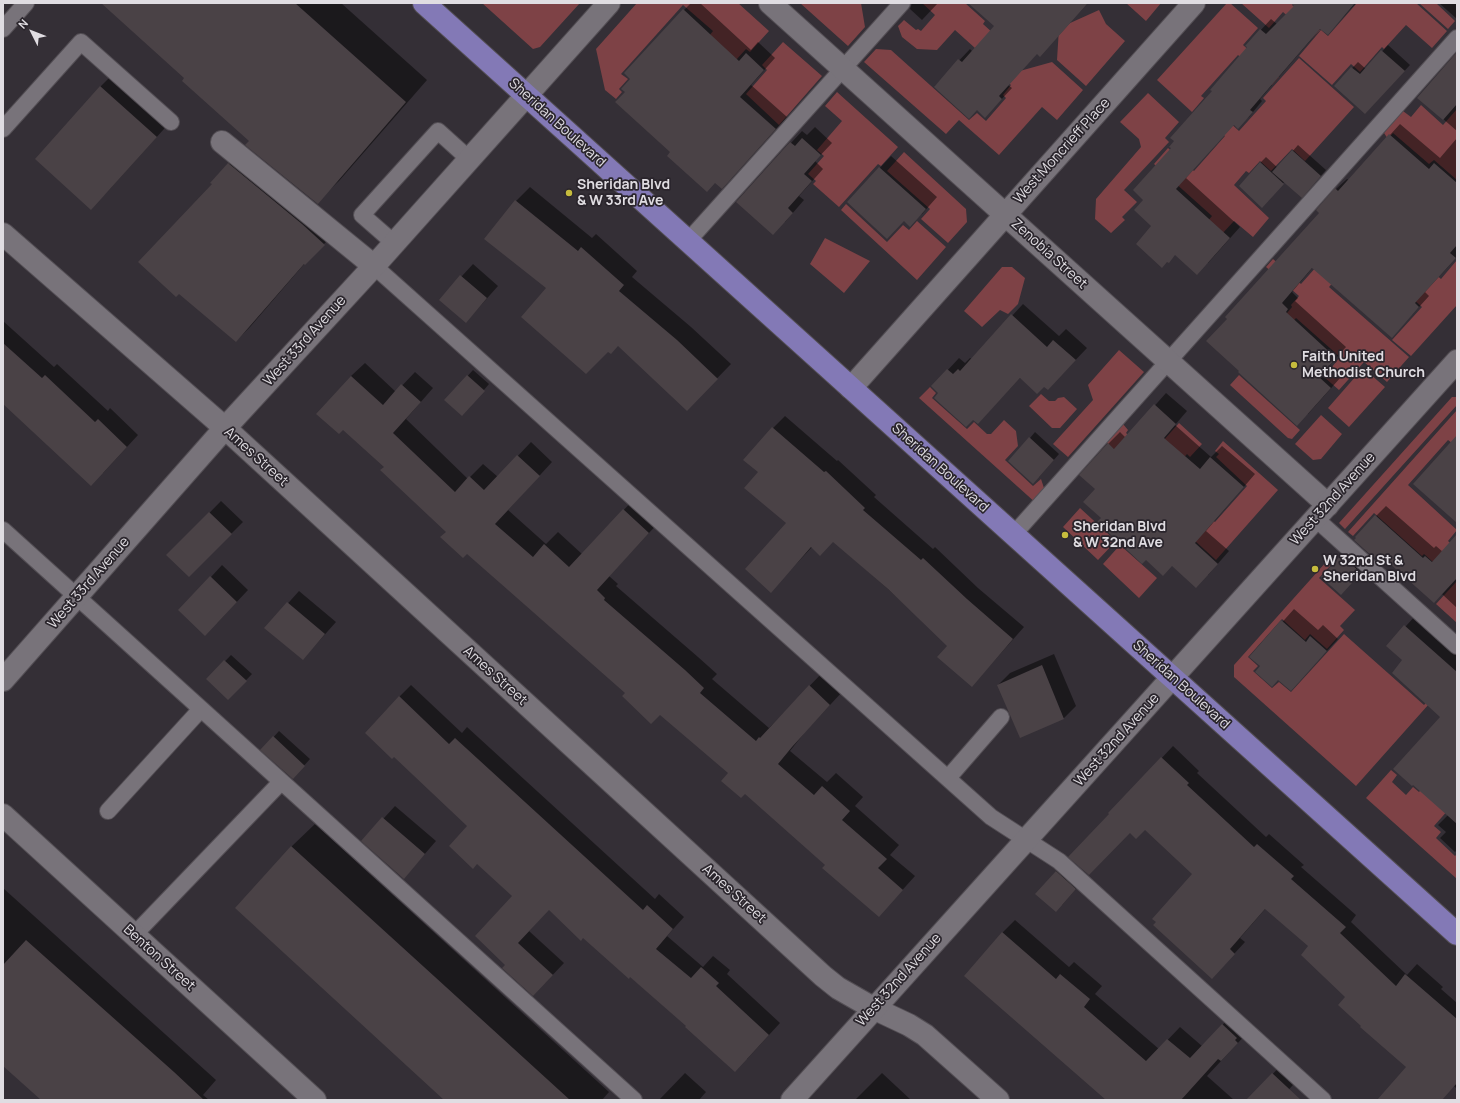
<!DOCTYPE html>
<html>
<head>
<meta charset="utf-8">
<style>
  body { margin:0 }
  #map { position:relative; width:1460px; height:1103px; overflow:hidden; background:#342f36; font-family:Manrope,sans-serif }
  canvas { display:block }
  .frame { position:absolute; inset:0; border:4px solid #e0dde2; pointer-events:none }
  .north { position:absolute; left:12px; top:12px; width:40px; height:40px; -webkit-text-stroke:3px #2a252c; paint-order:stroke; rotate:312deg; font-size:11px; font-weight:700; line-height:16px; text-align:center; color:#e0dde2 }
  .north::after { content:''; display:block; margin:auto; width:14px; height:18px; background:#e0dde2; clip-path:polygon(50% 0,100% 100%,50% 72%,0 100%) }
</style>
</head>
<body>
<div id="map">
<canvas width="1460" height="1103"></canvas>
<div class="frame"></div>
<div class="north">N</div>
</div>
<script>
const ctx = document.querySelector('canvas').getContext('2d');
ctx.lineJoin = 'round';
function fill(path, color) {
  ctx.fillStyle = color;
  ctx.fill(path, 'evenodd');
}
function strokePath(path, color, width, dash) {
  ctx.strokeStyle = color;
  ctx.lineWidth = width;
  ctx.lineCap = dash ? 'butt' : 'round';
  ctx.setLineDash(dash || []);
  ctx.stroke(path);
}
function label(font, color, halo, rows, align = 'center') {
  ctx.font = font + ' Manrope,sans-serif';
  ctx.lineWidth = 3.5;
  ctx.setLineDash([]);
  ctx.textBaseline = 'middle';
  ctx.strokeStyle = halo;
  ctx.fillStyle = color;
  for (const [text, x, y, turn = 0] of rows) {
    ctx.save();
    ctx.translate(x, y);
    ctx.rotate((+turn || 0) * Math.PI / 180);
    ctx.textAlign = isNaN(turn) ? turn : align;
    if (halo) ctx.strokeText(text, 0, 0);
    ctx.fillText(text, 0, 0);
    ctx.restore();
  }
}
fill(new Path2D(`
  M482,3h98l-40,44 -7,2z
  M637,3h101l31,28 -19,21 -4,-3 -10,11 -27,-24 4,-5 -30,-26 -62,69 7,5 -9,10 3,3 -6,7 -11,-9 -9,-41z
  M800,3h61l4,24 -17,19z
  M922,3h43l20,18 -2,3 11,10 -19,14 -20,-18 -18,20 -20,-1 -15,-12 -4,-11 6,-6 12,10 2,-1 3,2 14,-16z
  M1126,3h35l-15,18z
  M1227,3h3l28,25 -15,17 36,32 -7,8 -34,-30 -37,41 3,2 -12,14 -35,-32z
  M1241,3h53l-2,2 28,25 -8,8 -29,-26 -14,16z
  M1357,3h59l31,28 -15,17 -26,-23 -22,24 -2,-2 -22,25 -9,-8 -19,21 -33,-29 22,-26 7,6z
  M1419,3h17l19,18 -7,8z
  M1099,10l7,14 19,17 -39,45 -29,-26 2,-32z
  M783,42l39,34 -43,49 -33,-31 21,-24 -5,-5z
  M876,49l15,1 78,70 8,-7 9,8 20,-23 -3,-3 8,-10 -7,-6 5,-5 43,-12 31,28 -26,30 -15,-13 -43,48 -40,-35 -13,14 -82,-72z
  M1299,58l55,49 -49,54 -13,-12 -21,22 -11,-10 -11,12 -3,-2 -12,14 35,33 -16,19 -19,-16 -13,14 -18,-8 9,-11 -58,-52 14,-16 26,23 31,-35 -28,-25 9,-10 33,30 27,-30 -3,-3z
  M837,92l61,55 -17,19 -3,-2 -39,43 -26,-23 3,-3 -8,-7 16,-18 -7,-6 25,-29 -17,-15z
  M1148,93l31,29 -14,16 4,4 -45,48 13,12 -15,15 3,3 -14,13 -16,-14 1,-20 45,-52 -2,-8 -19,-17z
  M1421,105l22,20 14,-16v71l-23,-20 -5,4 -36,-31 -5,6 -4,-6 19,-22 8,6z
  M904,152l62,57 1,13 -19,21 -27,-24 9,-10 -43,-38z
  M846,204l41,38 16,-17 6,5 8,-9 29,26 -29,33 -76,-70z
  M825,238l45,23 -26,32 -34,-29z
  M1361,251l-32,36 80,70 -22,25 -23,-20 -25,28 -15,-13 16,-20 -44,-39 -17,18 -6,-6 19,-23 -1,-2 8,-9 -33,-29 7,-8 28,25 16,-18z
  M1366,257l68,16 7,6 16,-19v45l-46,51 -19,-16 30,-33z
  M1002,267h10l13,11 -7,26 -10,10 -8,-4 -18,17 -18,-16z
  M1119,350l25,22 -76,85 -15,-13 40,-44 -5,-15z
  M1363,368l22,19 -36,40 -21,-19z
  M1239,375l61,55 -8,9 -4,-1 -58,-53z
  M930,387l6,6 -4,5 35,31 7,-7 13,12h4l13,-14 12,11 2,15 -13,14 28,26 8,-7 5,15 -9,10 -118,-106z
  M1041,394l8,7h6l3,-3 6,-1 13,12 -17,19h-8l-23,-22z
  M1452,397h5v8l-112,124 -6,-6z
  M1457,410v37l-9,-7 -40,45 49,45 -9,11 9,8 -5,30 -28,-25 -2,2 -48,-43 -21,23 -5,-4z
  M1321,415l21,19 -21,25 -8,1 -18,-16z
  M1179,423l23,21 -12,13 -3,-3 -21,24 49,44 32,-36 -31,-29 3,-3 -4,-3 8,-10 55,49 -62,70 -22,-20 -69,-81 -19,-17 17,-18 5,6 -2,3 11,10 9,17z
  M1080,508l36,33 -18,19 -35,-33z
  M1120,545l37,33 -18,20 -36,-34z
  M1327,561l4,4 -12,13 36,32 -15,16 4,4 -17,19 -17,-15 -5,6 -23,-21 -34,38 10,9 -5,5 19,17 7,-6 12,10 53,-58 80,71 11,-12 2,2 -81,91 -122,-109v-12z
  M1457,581v42l-21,-19z
  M1448,760l9,40 -23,26 7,6 -5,6 19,18 2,-2v25l-91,-81 25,-28 6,5 -5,7 14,13 7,-8 6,5z`), '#7e4246');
fill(new Path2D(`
  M102,3h239l86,77 -88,101 -22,21 -131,-124z
  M691,3h9l51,47 7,-8 17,16 -24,27 36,32 -54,59 -61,-24 -46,-60 58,-82z
  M912,3h26l-16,17 -12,-11z
  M970,3h118l-38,42 -13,8 -29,32 4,3 -27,29 -8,-8 -42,-23 35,-37 3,3 23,-26z
  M1298,3h58l-28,31 -7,-6 -61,71 2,2 -13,16 -15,7 -48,54 54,49 -32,36 -55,-37 -9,-26 28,-52 41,-57 36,-44 -2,-2 24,-26 6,5z
  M1439,3h18v16z
  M1388,45l22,20 -39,42 -36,-21 23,-24 8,7z
  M1457,53v78l-38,-33z
  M118,69l55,50 -65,72 -17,17 9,-121z
  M1400,124l40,34 17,-20v119l-32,35 4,4 -37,41 -79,-70 -21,25 6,6 -3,3 51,46 -17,19 12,11 -33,37 -69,-42 82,-159 15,-24 11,-10 2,1z
  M815,127l17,16 -17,18 8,8 -24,27 5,4 -19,22 6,-79 11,-12 5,4z
  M1298,145l28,25 -19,21 -22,-10 -17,20 -8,-38 6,-6 12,11z
  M243,150l95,80 -33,33 -55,64 -14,14 -23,-157 16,-20z
  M891,156l46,41 -15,17 -18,6 -56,-18z
  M530,187l62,51 4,-4 41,37 -5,6 59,50 40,37 -31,32 -81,-51 -72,-57 -31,-87z
  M473,264l25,22 -32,36 -26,-22z
  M1023,304l36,32 7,-7 21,19 -39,41 -4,-3 -24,-8 -42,45 -45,-37 26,-28 6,5 5,-5 2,1z
  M3,321l51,46 3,-3 51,47 2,-3 28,27 -35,38 -100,-71z
  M365,363l31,29 19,-20 18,16 -27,31 62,60 15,-15 15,13 33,-35 21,20 -44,48 38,34 12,-12 24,22 55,-58 25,23 -53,57 9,8 -2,2 82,71 19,17 -5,5 57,49 54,-56 20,19 -38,41 -15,19 37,31 9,-9 27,24 -8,9 44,39 -9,10 25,21 -36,40 -150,-143 -69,-59 -34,-21 -179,-161 -62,-65 -34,-91z
  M473,370l16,14 -21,25 -22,-9z
  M1166,393l21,18 -12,14 36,32 11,-11 33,28 -49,57 23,20 -21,24 -36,-10 -70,-47 -6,-29 12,-45 12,-12 6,6z
  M785,416l52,45 1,-1 38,35 -2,2 59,52 2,-2 43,41 46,39 -52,59 -23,-40 -61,-57 -55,-48 -21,6 -41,44 16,-69 -28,-50 14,-44z
  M1035,432l24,22 -20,23 -9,-39z
  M221,501l22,21 -54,54 -21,-21z
  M1386,506l48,42 2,-2 7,6 14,-16v72l-15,-14 -8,8 -58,-86z
  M1348,550l18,16 -20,22 -24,-11z
  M222,565l26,25 -31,33 -6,-46z
  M299,591l37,31 -33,37 -37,-31z
  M1294,609l24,21 5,-5 15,14 -47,51 -40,-33z
  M1415,616l42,37v56l-69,-63z
  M1054,654l22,52 -12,12 -44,19 -22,-52 12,-12z
  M231,655l21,19 -24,25 -20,-20z
  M411,685l51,48 5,-6 188,172 4,-5 25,23 -17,19 36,31 10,-11 17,14 -3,4 53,49 -33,36 -59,-34 -139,-116 -20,22 35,32 -19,20 -38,-18 6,-69 -44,-70 -70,-129z
  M279,731l31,28 -17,19 -31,-28z
  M1173,746l26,25 -2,2 69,64 3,-3 35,31 -3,2 55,48 -5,7 56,53 10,-11 26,23 -2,2 16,14v86l-3,-3 -14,14h-62l29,-33 -45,-41 -15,-29 -38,-51 -43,-38 -26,30 5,4 -22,24 -29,-92 -49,-46 -35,-15z
  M1457,746v104l-2,2 -15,-14 6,-6 -8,-7 10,-10z
  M395,806l41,35 -32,37 -41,-37z
  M315,824l294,268 -7,8h-156l-210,-192 56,-62z
  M1062,866l19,17 -19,22 -6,-34z
  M3,888l213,192 -13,15 6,5h-167l-39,-35z
  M1015,920l54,47 5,-5 28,24 -7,8 64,55 21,-22 22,19 31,-32 17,16 -43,46 27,24h-127l-105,-167z
  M1285,1061l16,15 -18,20 5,4h-40z
  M685,1073l21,19 -7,8h-40z
  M882,1073l29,27h-56z`), '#0007');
fill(new Path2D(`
  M101,3h194l111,99 -88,102 -73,-59 4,-4 -67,-60 2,-3z
  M968,3h120l-48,54 -3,-3 -38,42 3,3 -17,19 -8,-8 -8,9 -35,-32 24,-28 4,3 32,-36z
  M1291,3h64l-27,32 -8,-6 -70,81 3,2 -15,17 -4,-4 -58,64 54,49 -33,37 -22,-20 -6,8 -2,-1 -5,6 -26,-24 15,-18 -17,-16 9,-10 -10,-10 38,-42 -2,-1 5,-6 -4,-3 42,-47 -2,-1 37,-43 -2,-1 15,-17 6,5 28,-28z
  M683,9l56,52 7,-8 18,17 -24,27 36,32 -54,60 -7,-6 -8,9 -40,-36 3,-4 -55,-50 10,-10 -4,-3 9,-10 -6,-6z
  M1381,50l24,21 -40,43 -31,-28 17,-19 9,7z
  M1457,52v52l-14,16 -26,-22z
  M100,86l57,51 -66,73 -56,-51z
  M1389,134l40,35 5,-6 23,20v62l-7,8 6,5 -41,45 4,4 -27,31 -80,-70 -30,35 6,6 -2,3 50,46 -17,19 12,11 -34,38 -59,-54 1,-1 -33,-30 21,-22 -2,-2 94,-104 -3,-3 19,-22 3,3z
  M802,138l19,17 -17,19 8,7 -24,27 5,5 -20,22 -37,-33 54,-60 5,4z
  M1292,150l29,26 -19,22 -30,-26z
  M1260,162l24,22 -22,24 -23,-22z
  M228,163l74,61 23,21 -20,20 -1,-1 -68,78 -57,-48 -3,3 -38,-35 74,-78 -2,-1z
  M879,167l47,42 -16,18 -6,-6 -17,18 -40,-37z
  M515,200l63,51 3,-4 43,38 -5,6 58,49 41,39 -31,32 -69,-65 -7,8 -3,-2 -22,22 -65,-57 25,-29 -62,-49z
  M460,275l27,23 -21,25 -27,-23z
  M1011,314l36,33 6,-7 23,20 -28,30 -4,-3 -7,7 -17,-16 -42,46 -5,-4 -7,7 -32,-29 4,-5 -7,-7 16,-17 6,5 5,-5 2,2z
  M3,343l39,35 3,-3 50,47 3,-3 29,28 -36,39 -88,-82z
  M467,375l18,16 -23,25 -18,-16z
  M351,376l32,29 18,-21 20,18 -28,31 62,59 14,-16 15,14 33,-35 23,21 -45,48 38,33 11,-13 25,23 54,-58 26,24 -52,57 8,8 -1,2 81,70 19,18 -4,5 56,48 3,-4 1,1 49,-53 21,20 -38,42 -14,17 36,31 8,-9 28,25 -8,9 45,39 -9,9 25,22 -24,27 -57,-49 3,-3 -80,-71 -4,4 -20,-17 7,-8 -68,-58 -9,9 -29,-28 3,-3 -117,-103 -41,-36 -4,4 -23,-21 6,-5 -66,-62 4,-3 -41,-37 -4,4 -23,-20z
  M1154,404l22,20 -12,14 36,31 10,-12 34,30 -49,56 23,21 -22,24 -24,-22 -9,10 -17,-16 -4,4 -45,-42 4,-4 -18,-16 12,-13 -16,-14 29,-32 6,6z
  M772,427l52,45 2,-1 39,37 -2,2 58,50 2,-2 44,41 46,40 -41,48 -35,-30 10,-11 -59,-57 -55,-47 -13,14 -9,-9 -40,46 -26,-24 41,-46 -42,-35 14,-16 -15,-12z
  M1457,435v88l-44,-39z
  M1029,437l25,23 -21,24 -25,-23z
  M209,512l23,22 -43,43 -23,-22z
  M1375,515l48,43 2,-2 7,6 25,-28v44l-23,25 -55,-49 -5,4 -20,-18 2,-2 -1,-1z
  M1341,555l20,18 -20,22 -20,-18z
  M210,576l27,26 -32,34 -27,-26z
  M287,602l38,32 -22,26 -39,-32z
  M1281,620l25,22 4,-6 17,15 -36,40 -13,-11 -6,7 -17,-15 5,-6 -11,-9z
  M1404,625l53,47v152l-44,-39 -1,1 -19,-17 47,-52 -48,-44 10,-13 -16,-14z
  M224,660l23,21 -19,19 -22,-21z
  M1042,665l22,54 -44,19 -23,-53z
  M399,696l50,48 6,-6 188,172 4,-5 26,24 -17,20 35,29 10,-11 18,16 -3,3 53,49 -34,37 -50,-45 1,-1 -56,-49 -1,2 -46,-41 -2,3 -32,-31 -31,33 35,32 -20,21 -31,-28 3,-3 -30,-29 37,-40 -35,-32 -4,5 -24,-23 18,-20 -73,-69 -2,2 -27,-26z
  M273,736l32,30 -12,13 -33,-29z
  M1161,757l28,26 -2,2 67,62 3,-3 37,32 -3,3 55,48 -6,6 56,53 9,-12 52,45v64l-15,17h-65l29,-33 -46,-40 1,-1 -23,-21 7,-8 -44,-42 7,-9 -43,-37 -35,40 5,5 -23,25 -59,-54 3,-3 -4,-3 40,-45 -47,-44 -9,9 -6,-6 -41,42 -21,-18 41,-43 -1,-1z
  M382,817l43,37 -21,25 -43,-38z
  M291,846l155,141 124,113h-126l-209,-192z
  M1056,871l20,18 -20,23 -21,-18z
  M1002,932l54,47 4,-5 30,25 -6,8 62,54 21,-22 23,19 32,-34 15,14 -2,2 3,3 -17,18 -3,-2 -37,41h-75l-142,-124z
  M26,940l148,132 30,28h-163l-38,-34v-101z
  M1272,1073l29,27h-55z`), '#4a4246');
const service = new Path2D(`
  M3,29l23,-26
  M3,129l78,-87 90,80
  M688,241l214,-238
  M394,243l-32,-28 76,-84 31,28
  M374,266l617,551 68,44 264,239
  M1316,519l141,127
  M3,530l631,570
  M1014,534l443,-496
  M948,778l53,-61
  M108,811l93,-102
  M134,935l147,-153`);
const minor = new Path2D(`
  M770,3l558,502
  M222,142l152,124
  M3,234l222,194 598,548 15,12 35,20 36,17 16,10 73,65
  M851,388l343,-385
  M3,680l222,-252 149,-162 235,-263
  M3,815l312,285`);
const tertiary = new Path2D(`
  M792,1100l665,-739`);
const primary = new Path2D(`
  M424,3l1033,931`);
strokePath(service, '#534e54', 18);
strokePath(minor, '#534e54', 24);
strokePath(tertiary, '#534e54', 24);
strokePath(primary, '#534e54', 24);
strokePath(service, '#78737a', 16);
strokePath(minor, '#78737a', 22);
strokePath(tertiary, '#78737a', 22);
strokePath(primary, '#8379b6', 22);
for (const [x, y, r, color] of [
  [569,193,4,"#c6bc3d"],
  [1294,365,4,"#c6bc3d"],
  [1065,535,4,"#c6bc3d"],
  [1315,569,4,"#c6bc3d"]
]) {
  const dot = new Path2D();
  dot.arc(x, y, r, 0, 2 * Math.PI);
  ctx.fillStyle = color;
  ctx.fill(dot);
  strokePath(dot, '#2a252c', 1.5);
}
label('14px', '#e0dde2', '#2a252c', [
  ["Sheridan Boulevard",557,123,42],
  ["West Moncrieff Place",1062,151,-48],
  ["Zenobia Street",1049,254,42],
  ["West 33rd Avenue",305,341,-48],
  ["Ames Street",256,457,42],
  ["Sheridan Boulevard",940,468,42],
  ["West 32nd Avenue",1333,499,-48],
  ["West 33rd Avenue",89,583,-49],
  ["Ames Street",495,676,42],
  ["Sheridan Boulevard",1181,685,42],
  ["West 32nd Avenue",1117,740,-48],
  ["Ames Street",734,894,42],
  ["Benton Street",159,958,42],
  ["West 32nd Avenue",899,980,-48]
]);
label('bold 14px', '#e0dde2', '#2a252c', [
  ["Sheridan Blvd",577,185],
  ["& W 33rd Ave",577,201],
  ["Faith United",1302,357],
  ["Methodist Church",1302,373],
  ["Sheridan Blvd",1073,527],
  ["& W 32nd Ave",1073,543],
  ["W 32nd St &",1323,561],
  ["Sheridan Blvd",1323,577]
], 'left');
</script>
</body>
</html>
